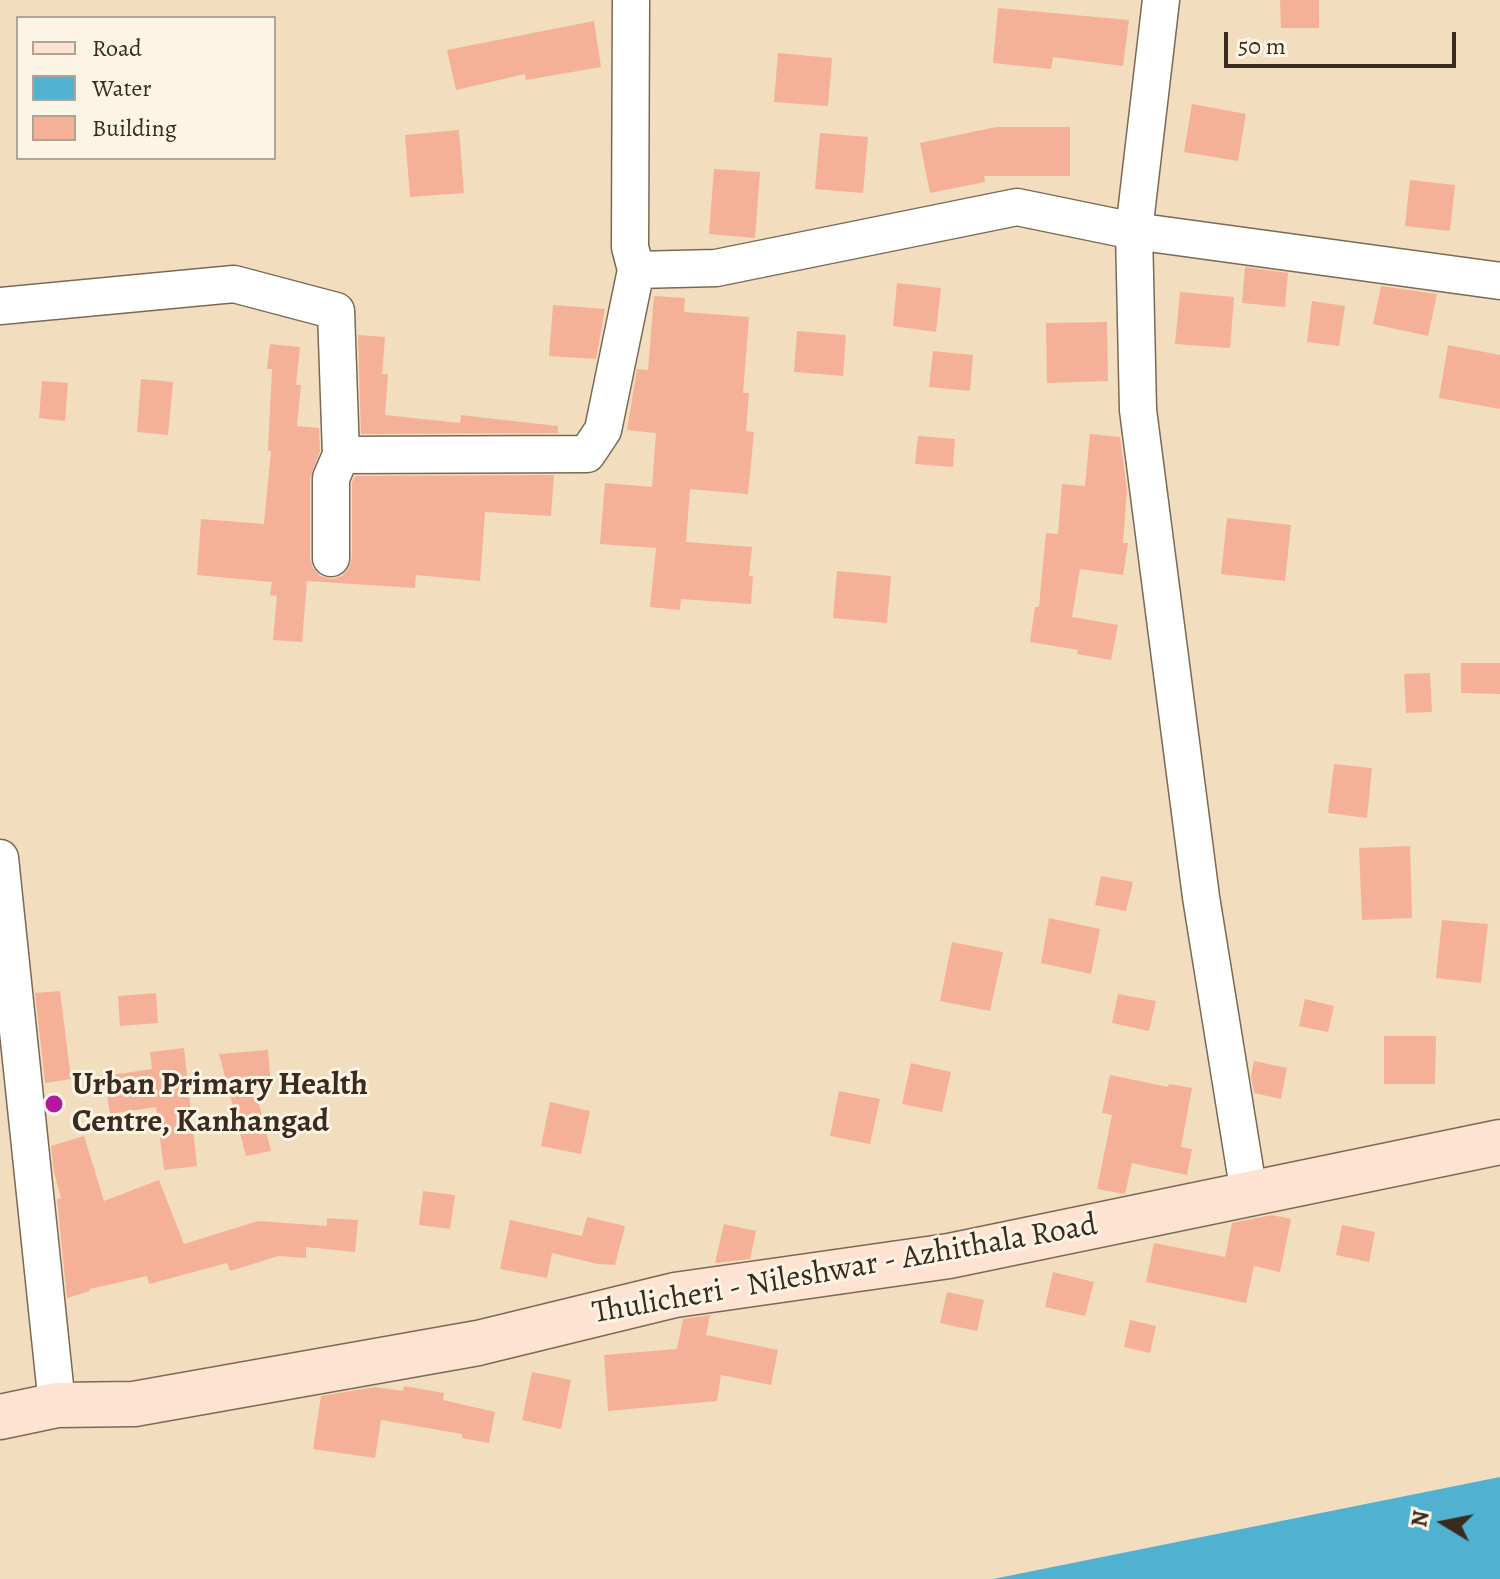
<!DOCTYPE html>
<html>
<head>
<meta charset="utf-8">
<style>
  body { margin:0 }
  #map { position:relative; width:1500px; height:1579px; overflow:hidden; background:#f2ddbe; font-family:Alegreya,serif }
  canvas { display:block }
  .legend { position:absolute; left:16px; top:16px; width:260px; height:144px; box-sizing:border-box; background:#fcf5e5; border:2px solid #afa495; margin:0; padding:10px 14px; list-style:none; font-size:24px; color:#3b2a1e }
  .legend li { display:flex; align-items:center; gap:16px; height:40px }
  .legend b { width:40px; border:2px solid #afa495 }
  .north { position:absolute; left:1404px; top:1483px; width:80px; height:80px; -webkit-text-stroke:6px #fcf5e5; paint-order:stroke; rotate:280deg; font-size:22px; font-weight:700; line-height:32px; text-align:center; color:#3b2a1e }
  .north::after { content:''; display:block; margin:auto; width:28px; height:36px; background:#3b2a1e; clip-path:polygon(50% 0,100% 100%,50% 72%,0 100%) }
  .scale { position:absolute; left:1224px; top:32px; width:232px; height:36px; box-sizing:border-box; border:4px solid #3b2a1e; border-top:0; padding-left:10px; font-size:24px; line-height:28px; white-space:nowrap; color:#3b2a1e; -webkit-text-stroke:6px #fcf5e5; paint-order:stroke }
</style>
</head>
<body>
<div id="map">
<canvas width="1500" height="1579"></canvas>
<ul class="legend">
<li><b style="height:10px;background:#fee3d2"></b>Road</li>
<li><b style="height:22px;background:#51b1d0"></b>Water</li>
<li><b style="height:22px;background:#f5b197"></b>Building</li>
</ul>
<div class="north">N</div>
<div class="scale">50 m</div>
</div>
<script>
const ctx = document.querySelector('canvas').getContext('2d');
ctx.lineJoin = 'round';
function fill(path, color) {
  ctx.fillStyle = color;
  ctx.fill(path, 'evenodd');
}
function strokePath(path, color, width, dash) {
  ctx.strokeStyle = color;
  ctx.lineWidth = width;
  ctx.lineCap = dash ? 'butt' : 'round';
  ctx.setLineDash(dash || []);
  ctx.stroke(path);
}
function label(font, color, halo, rows, align = 'center') {
  ctx.font = font + ' Alegreya,serif';
  ctx.lineWidth = 6;
  ctx.setLineDash([]);
  ctx.textBaseline = 'middle';
  ctx.strokeStyle = halo;
  ctx.fillStyle = color;
  for (const [text, x, y, turn = 0] of rows) {
    ctx.save();
    ctx.translate(x, y);
    ctx.rotate((+turn || 0) * Math.PI / 180);
    ctx.textAlign = isNaN(turn) ? turn : align;
    if (halo) ctx.strokeText(text, 0, 0);
    ctx.fillText(text, 0, 0);
    ctx.restore();
  }
}
fill(new Path2D(`
  M1500,1477v102h-507z`), '#51b1d0');
fill(new Path2D(`
  M1280,0h39v28h-38z
  M998,8l131,12 -6,46 -70,-9 -2,12 -58,-6z
  M594,21l7,46 -75,13 -1,-6 -69,16 -9,-40z
  M778,53l54,5 -4,48 -54,-4z
  M1192,104l54,10 -8,47 -54,-9z
  M996,127h74v49h-86l1,6 -55,11 -10,-50z
  M459,130l5,63 -54,4 -5,-62z
  M820,133l48,4 -5,56 -48,-4z
  M714,169l46,3 -5,66 -46,-4z
  M1410,180l45,5 -5,46 -45,-5z
  M1245,267l43,6 -3,34 -43,-4z
  M897,283l44,5 -5,44 -43,-6z
  M1381,286l56,8 -9,42 -55,-12z
  M1180,292l54,5 -4,51 -55,-4z
  M654,296l31,2 -1,14 65,5 -6,76h6l-3,38 8,1 -6,62 -58,-5 -4,53 66,5 -3,29h4l-2,28 -70,-5 -1,11 -30,-3 6,-59 -56,-4 5,-61 47,4 4,-54 -29,-3 10,-61 11,1z
  M1312,301l33,5 -6,40 -32,-4z
  M553,305l52,4 -9,50 -47,-3z
  M1107,322l1,59 -61,2 -1,-60z
  M797,331l49,4 -3,41 -49,-4z
  M358,335l27,2 -3,37h6l-3,41 75,8 1,-8 25,3 72,8v7l-197,1z
  M270,344l30,3 -4,38h5l-4,41 22,2 1,23 -10,27v80l3,10 7,8 12,3 10,-3 7,-8 3,-10v-76l3,-6 199,-1 -3,41 -66,-4 -5,69 -64,-6 -1,13 -108,-7 -5,61 -29,-2 4,-44 -7,-1 2,-13 -75,-7 4,-56 63,5 7,-73h-3l4,-82h-5z
  M1448,345l52,10v54l-61,-11z
  M933,351l40,4 -3,36 -41,-4z
  M141,379l32,3 -5,53 -31,-3z
  M42,381l26,2 -3,38 -26,-3z
  M1090,434l30,3 7,53 -4,53h5l-5,32 -43,-6 -8,48 46,8 -7,35 -34,-6 1,-4 -48,-8 5,-35h4l7,-74 12,1 4,-50 23,2z
  M918,436l37,3 -2,28 -38,-3z
  M1227,518l64,7 -6,56 -64,-7z
  M837,571l54,5 -4,47 -54,-5z
  M1461,663h39v31l-39,-1z
  M1430,673l2,39 -26,1 -2,-39z
  M1334,764l38,4 -5,50 -39,-5z
  M1410,846l2,72 -50,2 -3,-72z
  M1101,876l32,6 -7,29 -31,-6z
  M1049,918l51,11 -9,45 -50,-11z
  M1442,920l46,4 -7,59 -45,-5z
  M952,942l51,10 -13,59 -50,-10z
  M60,991l11,88 -26,4 -10,-90z
  M156,993l2,30 -38,3 -2,-30z
  M1118,994l38,7 -7,30 -37,-8z
  M1305,999l29,7 -6,26 -29,-6z
  M1384,1036h52l-1,48h-51z
  M184,1048l13,118 -33,4 -8,-63 -46,7 -6,-38 48,-7 -2,-17z
  M268,1050l3,37 -16,1 16,63 -25,5 -27,-102z
  M1254,1061l33,7 -6,31 -27,-6 -3,-17z
  M911,1063l40,9 -9,40 -40,-8z
  M1110,1075l58,12 1,-3 23,4 -11,59 11,2 -5,26 -55,-12 -7,31 -28,-5 15,-74 -10,-2z
  M839,1091l41,8 -10,45 -40,-8z
  M550,1102l40,9 -9,43 -40,-8z
  M84,1136l20,65 55,-21 25,64 74,-23 69,5v-8l31,2 -3,32 -49,-5v11l-27,-2 -49,15 -3,-8 -78,21 -2,-8 -57,13v2l-23,7 -10,-99 4,-1 -7,-26 -3,-26z
  M423,1191l32,4 -5,34 -31,-4z
  M1272,1215l19,4 -11,53 -26,-6 -8,37 -100,-21 8,-39 71,14 7,-34z
  M587,1217l38,9 -10,39 -17,-1 -46,-11 -5,25 -47,-9 10,-49 72,16z
  M724,1224l32,7 -6,28 -35,4z
  M1342,1225l33,7 -6,30 -33,-7z
  M1053,1272l41,10 -9,34 -40,-9z
  M947,1292l37,8 -7,31 -37,-8z
  M710,1315l-4,20 72,15 -7,35 -50,-10 -4,26 -109,10 -4,-56 73,-6 6,-30z
  M1130,1320l26,6 -6,27 -26,-6z
  M532,1372l39,8 -10,49 -39,-9z
  M404,1386l40,7 -1,7 52,12 -6,31 -27,-5v-4l-81,-14 -6,38 -62,-9 8,-53 54,-9 28,4z`), '#f5b197');
const minor = new Path2D(`
  M1161,0l-27,231 4,179 63,487 48,297
  M636,270l80,-2 301,-61 117,24 366,50
  M0,306l234,-22 102,27 5,144 -10,23v80
  M341,455l246,-1 16,-24 33,-160 -6,-23 1,-247
  M0,858l57,547`);
const secondary = new Path2D(`
  M0,1417l57,-12 77,-1 344,-61 197,-48 274,-39 551,-114`);
strokePath(minor, '#7b6956', 39);
strokePath(secondary, '#7b6956', 47);
strokePath(minor, '#fff', 36);
strokePath(secondary, '#fee3d2', 44);
for (const [x, y, r, color] of [
  [54,1104,10,"#b5179e"]
]) {
  const dot = new Path2D();
  dot.arc(x, y, r, 0, 2 * Math.PI);
  ctx.fillStyle = color;
  ctx.fill(dot);
  strokePath(dot, '#fcf5e5', 3);
}
label('bold 32px', '#3b2a1e', '#fcf5e5', [
  ["Urban Primary Health",72,1086],
  ["Centre, Kanhangad",72,1123]
], 'left');
label('32px', '#3b2a1e', '#fcf5e5', [
  ["Thulicheri - Nileshwar - Azhithala Road",845,1270,-10]
]);
</script>
</body>
</html>
